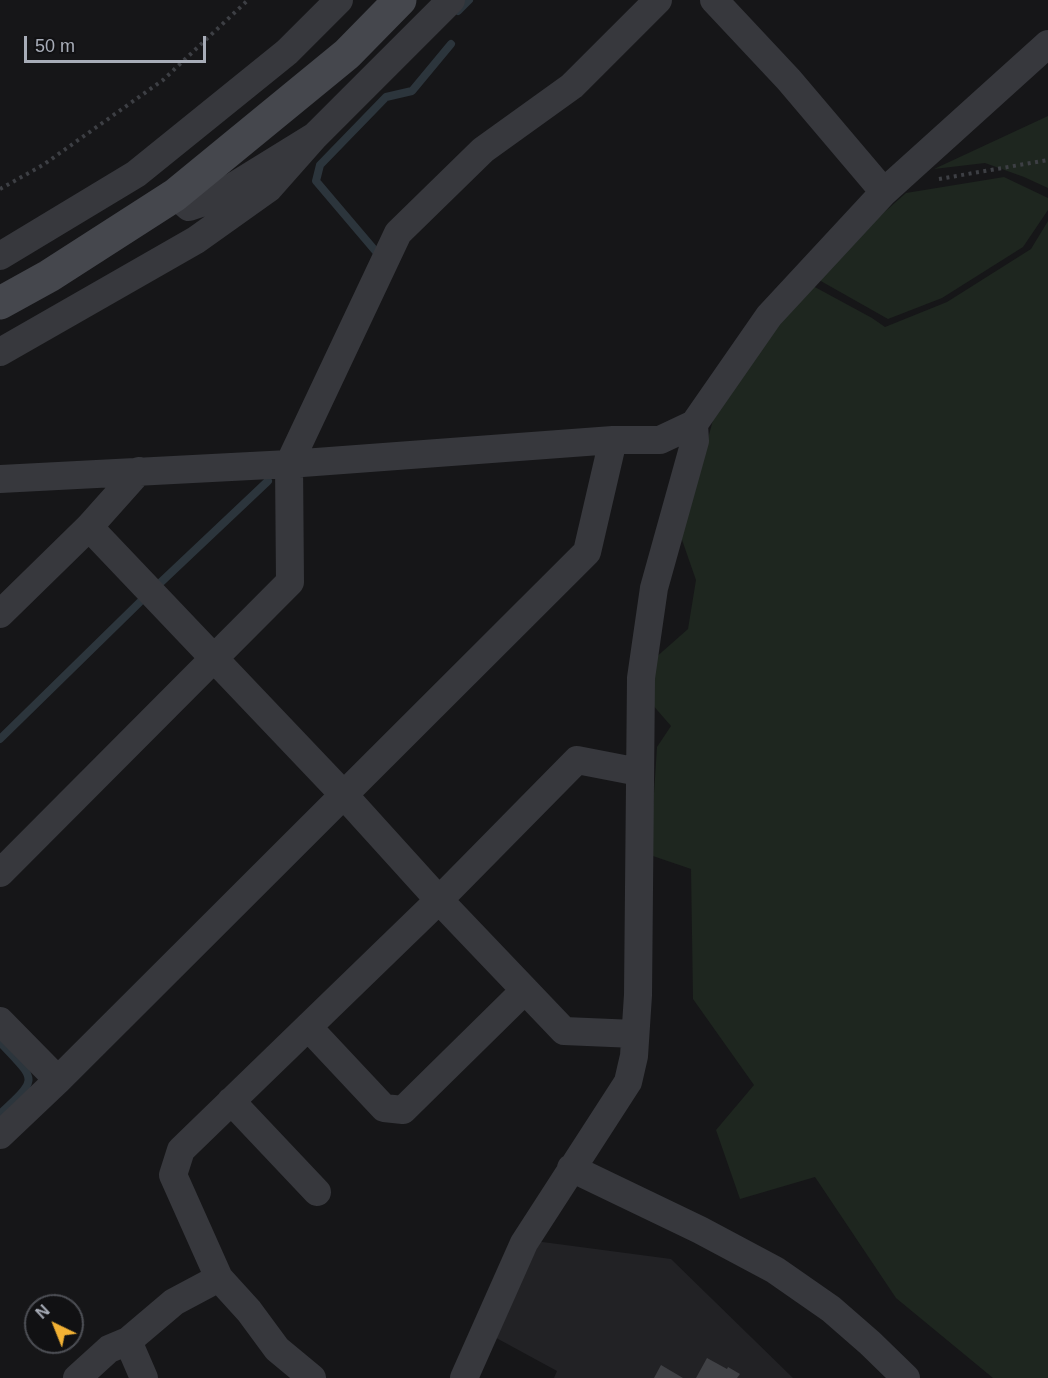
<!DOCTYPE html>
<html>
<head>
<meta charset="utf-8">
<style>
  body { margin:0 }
  #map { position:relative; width:1048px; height:1378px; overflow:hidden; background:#161618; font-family:Arial,sans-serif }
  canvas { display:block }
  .north { position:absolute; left:24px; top:1294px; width:60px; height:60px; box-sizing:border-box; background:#111113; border:2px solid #4d4f55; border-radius:50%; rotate:317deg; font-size:16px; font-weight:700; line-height:24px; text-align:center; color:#a8adb8 }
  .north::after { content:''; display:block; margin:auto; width:21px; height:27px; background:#f2b134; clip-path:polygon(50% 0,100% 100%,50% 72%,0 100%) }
  .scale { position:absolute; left:24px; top:36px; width:182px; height:27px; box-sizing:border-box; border:3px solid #a8adb8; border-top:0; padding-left:8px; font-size:18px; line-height:21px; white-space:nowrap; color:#a8adb8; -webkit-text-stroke:4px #111113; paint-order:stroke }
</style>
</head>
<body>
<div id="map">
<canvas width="1048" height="1378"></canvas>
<div class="north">N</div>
<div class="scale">50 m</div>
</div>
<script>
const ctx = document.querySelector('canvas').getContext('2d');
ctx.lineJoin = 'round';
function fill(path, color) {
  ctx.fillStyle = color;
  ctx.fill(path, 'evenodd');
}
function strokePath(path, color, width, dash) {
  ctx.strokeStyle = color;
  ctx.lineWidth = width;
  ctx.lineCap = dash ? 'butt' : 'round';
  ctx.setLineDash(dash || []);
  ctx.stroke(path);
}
fill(new Path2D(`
  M535,1241l136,18 122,119h-239l3,-7 -68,-37z`), '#222225');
fill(new Path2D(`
  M1048,116v72l-24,-11 -39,-14 -51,6z
  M1004,177l44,21v12l-25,37 -81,51 -54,21 -69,-39 27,-34 60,-53z
  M1048,221v1157h-55l-97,-80 -81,-121 -75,22 -24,-69 38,-45 -61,-86 -2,-130 -41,-14 7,-108 14,-21 -20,-23 3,-44 34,-30 8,-49 -15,-43 32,-117 60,-95 40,-39 59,32 13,9 62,-25 84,-53z`), '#1e261f');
strokePath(new Path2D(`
  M458,11l11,-11
  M376,257l2,-3 -62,-73 4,-16 66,-68 26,-6 39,-47
  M159,584l109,-103
  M0,739l142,-139
  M0,1042c36,39 40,35 0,72`), '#2c353c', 8);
fill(new Path2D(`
  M707,1358l20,11 1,-2 12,7 -3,4h-41z
  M661,1365l22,13h-29z`), '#404145');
strokePath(new Path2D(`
  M939,179l109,-19
  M0,189l43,-24 120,-85 85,-80`), '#3d3f44', 4, [3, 4.5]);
strokePath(new Path2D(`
  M714,0l75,80 95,112
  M175,195l14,12 24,-8 102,-63 136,-136
  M0,256l136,-82 151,-122 52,-52
  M0,352l196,-112 73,-52 46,-52
  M0,479l289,-15 324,-24h47l34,-16 75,-108 115,-124 164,-148
  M89,527l254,267 96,106 125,131 71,3
  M0,614l89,-87 50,-56
  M0,873l290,-291 -1,-118 109,-231 85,-83 89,-64 86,-86
  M0,1021l58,59
  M308,1027l76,81 19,2 122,-120
  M231,1101l86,91
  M0,1135l58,-55 529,-528 26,-112
  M571,1168l129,62 75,40 56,39 39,34 36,35
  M128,1341l16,37
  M77,1378l32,-29 19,-8 46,-39 45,-24
  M312,1378l-35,-29 -28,-38 -30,-33 -46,-103 8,-25 258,-250 138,-140 62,12
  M464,1378l60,-135 104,-161 6,-26 4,-61 3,-317 13,-90 41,-147 -1,-17`), '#37383d', 28);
strokePath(new Path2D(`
  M0,303l49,-27 126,-81 172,-141 53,-54`), '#45474d', 33);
</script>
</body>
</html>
